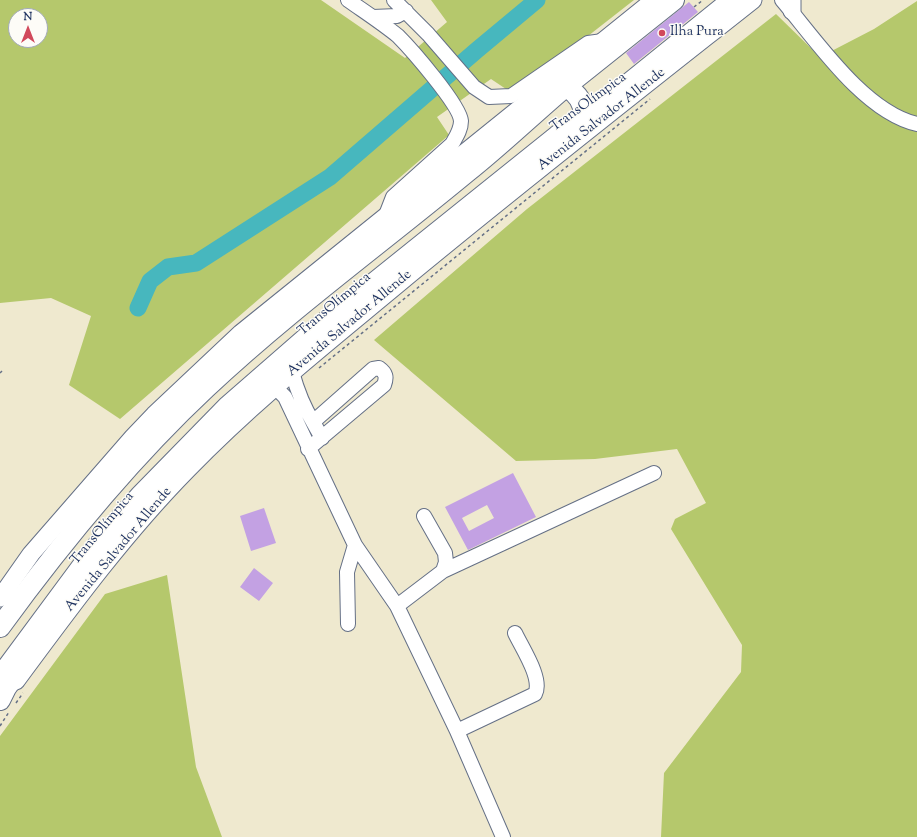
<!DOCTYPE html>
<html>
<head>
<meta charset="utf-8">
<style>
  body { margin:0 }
  #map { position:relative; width:917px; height:837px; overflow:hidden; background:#efe9cf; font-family:"Sorts Mill Goudy",serif }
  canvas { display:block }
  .north { position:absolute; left:8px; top:8px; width:40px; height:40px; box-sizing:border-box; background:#fdfcf7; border:1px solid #a3aaba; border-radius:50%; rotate:0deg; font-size:11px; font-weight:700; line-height:16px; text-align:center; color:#1b2f5e }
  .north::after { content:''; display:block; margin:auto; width:14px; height:18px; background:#d1495b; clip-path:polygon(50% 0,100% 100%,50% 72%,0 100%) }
</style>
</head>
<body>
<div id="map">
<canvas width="917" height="837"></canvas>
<div class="north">N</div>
</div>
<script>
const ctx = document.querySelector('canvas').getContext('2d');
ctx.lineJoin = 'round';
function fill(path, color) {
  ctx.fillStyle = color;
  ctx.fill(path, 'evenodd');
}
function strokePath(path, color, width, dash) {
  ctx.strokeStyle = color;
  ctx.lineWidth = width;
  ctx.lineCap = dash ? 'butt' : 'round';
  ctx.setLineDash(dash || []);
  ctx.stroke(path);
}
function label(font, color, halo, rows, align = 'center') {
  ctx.font = font + ' "Sorts Mill Goudy",serif';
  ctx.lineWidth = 3;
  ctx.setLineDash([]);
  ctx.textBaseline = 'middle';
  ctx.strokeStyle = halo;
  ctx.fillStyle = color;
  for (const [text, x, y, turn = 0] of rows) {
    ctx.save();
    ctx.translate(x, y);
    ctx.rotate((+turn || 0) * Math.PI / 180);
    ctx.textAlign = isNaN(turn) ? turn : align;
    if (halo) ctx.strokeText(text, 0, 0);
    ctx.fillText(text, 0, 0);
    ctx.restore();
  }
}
fill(new Path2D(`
  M0,0h321l84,58 42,-36 -16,-22h203l-115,90 -13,-1 -15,-10 -54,38 12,18 -329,284 -51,-34 22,-69 -40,-18 -51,5zM16,16h24v24h-24z
  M917,1v836h-256l3,-64 77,-101 1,-27 -71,-116 4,-10 31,-16 -29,-54 -82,10 -79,2 -142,-121 153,-131 249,-195 44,43 54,-28z
  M167,575l29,192 26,70h-222v-101l105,-142z`), '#b5c86c');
strokePath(new Path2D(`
  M138,308l12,-27 18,-14 28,-4 134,-86 147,-127 60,-50`), '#47b7be', 17);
fill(new Path2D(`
  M689,2l9,10 -64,52 -8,-11z
  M513,473l23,44 -68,33 -23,-43zM487,505l7,13 -25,13 -7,-13z
  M264,508l12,35 -25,8 -11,-35z
  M254,568l19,15 -14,18 -19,-14z`), '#c3a1e3');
const minor = new Path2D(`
  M348,0c17,12 34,23 50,36 13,13 62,69 63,85 0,9 -5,16 -9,23l-59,53 -7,18
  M394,0l34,34 46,53 15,10 22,-1 77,-53 15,-2
  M782,0c34,40 82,112 135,124
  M373,17l24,-1 9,-5
  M292,372c5,18 11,34 21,50
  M275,387l10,10 70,148 42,61 60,125 46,106
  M308,449l76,-64c3,-8 2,-12 -5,-17l-6,1 -60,53 9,16
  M443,571l211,-98
  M397,606l46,-35 3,-9 -1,-9 -21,-37
  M348,624l-1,-52 8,-27
  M457,731l78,-37c8,-15 -13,-46 -20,-61`);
const major = new Path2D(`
  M792,0v11
  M0,598l31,-44 102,-117 21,-22 87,-82 413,-333
  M16,681c54,-73 108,-147 172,-212 65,-67 138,-125 209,-184 117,-97 237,-191 356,-285`);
const highway = new Path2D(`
  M554,85c23,1 36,22 26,43
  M0,627c62,-85 129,-167 206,-239 82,-77 174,-144 261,-216 34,-27 65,-57 98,-85 36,-29 73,-58 109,-87
  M0,677l100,-135 40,-46 88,-90 86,-75 243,-195 60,-43 115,-93
  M0,700l6,-12 14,-20`);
strokePath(minor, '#657086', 16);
strokePath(major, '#657086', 19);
strokePath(highway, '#657086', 22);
strokePath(new Path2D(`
  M694,7l9,-7
  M319,368l331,-269
  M0,373l2,-2
  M16,703l7,-10
  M0,726l9,-14`), '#657086', 1.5, [3, 3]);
strokePath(minor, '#fff', 14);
strokePath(major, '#fff', 17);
strokePath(highway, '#fff', 20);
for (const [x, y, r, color] of [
  [662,33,4,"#d1495b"]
]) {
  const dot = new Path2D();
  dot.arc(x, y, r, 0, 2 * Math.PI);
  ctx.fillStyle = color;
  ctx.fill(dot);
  strokePath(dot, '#fdfcf7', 1.5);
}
label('14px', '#1b2f5e', '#fdfcf7', [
  ["Ilha Pura",670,33]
], 'left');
label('14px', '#1b2f5e', '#fdfcf7', [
  ["TransOlímpica",589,103,-36],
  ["Avenida Salvador Allende",602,120,-38],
  ["TransOlímpica",335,305,-40],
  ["Avenida Salvador Allende",350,324,-40],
  ["TransOlímpica",103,529,-50],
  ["Avenida Salvador Allende",119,550,-50]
]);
</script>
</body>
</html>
